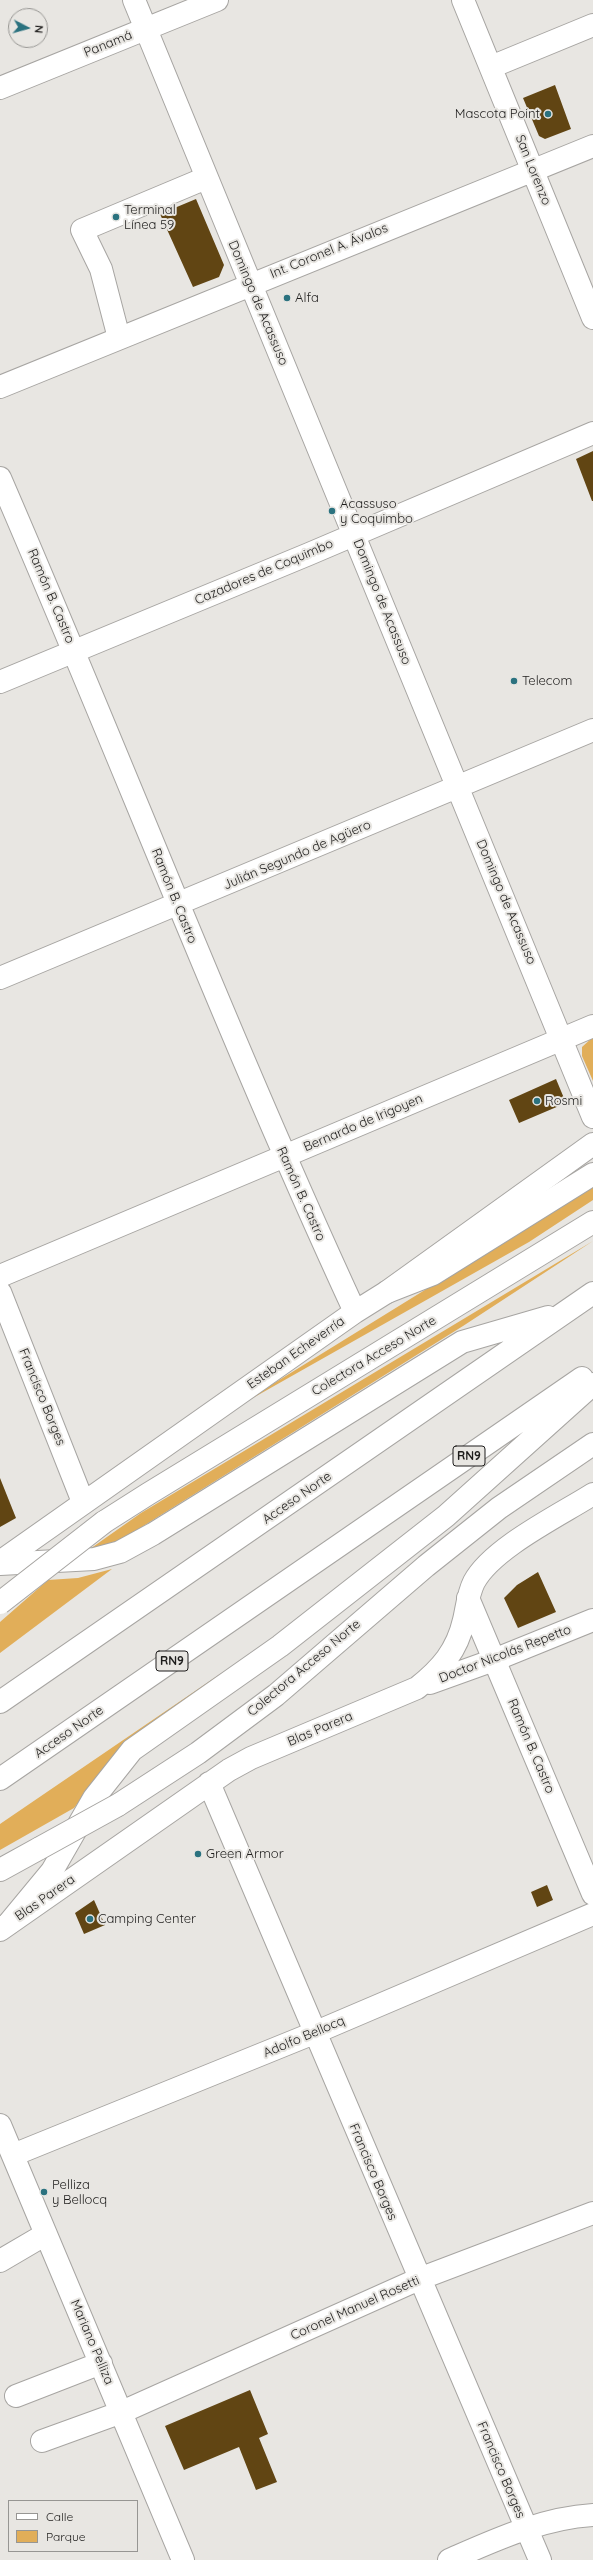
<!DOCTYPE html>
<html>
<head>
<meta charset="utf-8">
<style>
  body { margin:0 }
  #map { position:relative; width:593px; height:2560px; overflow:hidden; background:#e8e6e2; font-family:Quicksand,sans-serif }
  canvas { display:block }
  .legend { position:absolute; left:8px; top:2500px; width:130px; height:52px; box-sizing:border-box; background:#e8e6e2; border:1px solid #979693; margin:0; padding:5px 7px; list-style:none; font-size:12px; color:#1e1d1c }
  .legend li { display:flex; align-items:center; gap:8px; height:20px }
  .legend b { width:20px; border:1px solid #979693 }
  .north { position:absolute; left:8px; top:8px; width:40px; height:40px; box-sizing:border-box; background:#e8e6e2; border:1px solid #979693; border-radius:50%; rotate:96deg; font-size:11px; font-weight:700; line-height:16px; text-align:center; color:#1e1d1c }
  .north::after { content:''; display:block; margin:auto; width:14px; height:18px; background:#2b727f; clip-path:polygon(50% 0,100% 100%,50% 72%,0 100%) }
</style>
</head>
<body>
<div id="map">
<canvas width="593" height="2560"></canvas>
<ul class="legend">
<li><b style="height:5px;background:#fff"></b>Calle</li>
<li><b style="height:11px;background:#e1ae59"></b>Parque</li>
</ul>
<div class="north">N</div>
</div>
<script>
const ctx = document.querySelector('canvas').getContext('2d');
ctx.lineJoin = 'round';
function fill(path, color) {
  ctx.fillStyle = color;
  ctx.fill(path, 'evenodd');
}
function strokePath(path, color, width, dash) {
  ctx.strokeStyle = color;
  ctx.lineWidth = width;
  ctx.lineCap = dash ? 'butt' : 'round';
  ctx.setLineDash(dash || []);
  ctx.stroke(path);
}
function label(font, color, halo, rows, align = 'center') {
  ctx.font = font + ' Quicksand,sans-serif';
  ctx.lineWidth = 4;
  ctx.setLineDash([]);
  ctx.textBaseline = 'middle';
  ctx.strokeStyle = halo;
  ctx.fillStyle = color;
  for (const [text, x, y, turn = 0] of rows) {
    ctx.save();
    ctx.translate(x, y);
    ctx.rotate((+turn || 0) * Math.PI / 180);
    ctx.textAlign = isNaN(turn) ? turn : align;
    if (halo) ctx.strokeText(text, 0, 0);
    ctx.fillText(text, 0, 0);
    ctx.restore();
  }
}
fill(new Path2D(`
  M593,1037v44l-11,-25v-9z
  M593,1186v14l-64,42 -308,174z
  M593,1241l-130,85 -342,214 -34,11 54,-38z
  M112,1569l-112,84v-31l48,-42 30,-2z
  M223,1672l-104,79 -45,57 -74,42v-26z`), '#e1ae59');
fill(new Path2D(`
  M555,85l16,44 -26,10 -6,-3 -16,-38z
  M196,199l28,66 -5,12 -26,10 -33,-73z
  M593,451v50h-1l-16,-42z
  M556,1079l10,24 -47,20 -10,-23z
  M0,1478l16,40 -16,9z
  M538,1572l18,40 -38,16 -14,-30 13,-13z
  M547,1885l6,15 -16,7 -6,-15z
  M94,1900l11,25 -21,9 -9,-21z
  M250,2390l18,44 -9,4 18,44 -21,8 -17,-43 -55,23 -19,-44z`), '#614513');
const minor = new Path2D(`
  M134,0l459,1117
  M463,0l130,318
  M491,67l102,-42
  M0,88l217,-88
  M119,338l-18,-69 -19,-39 124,-52
  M0,387l593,-241
  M0,478c120,277 228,559 355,834
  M0,682l309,-128 284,-121
  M0,978l593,-248
  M0,1276l593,-250
  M0,1292l83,210
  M0,1562l355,-250 32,-20 206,-148
  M468,1598l125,296
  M430,1683l64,-23 99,-40
  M209,1783l331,777
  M0,1930l229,-160 22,-12 166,-70c24,-19 40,-37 47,-68 3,-13 4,-26 10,-38 18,-34 86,-67 119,-88
  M0,2125l183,435
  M13,2155l301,-122 279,-119
  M0,2261l46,-27
  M16,2396l85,-33
  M42,2441l80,-29 297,-133 174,-66`);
const major = new Path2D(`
  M449,2560c46,-20 93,-42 144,-45`);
const highway = new Path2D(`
  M387,1292l46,-18 160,-100
  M104,1522l44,-28 445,-272
  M0,1564l94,-5 26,-7 33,-18 309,-192 86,-25
  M0,1702l593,-409
  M0,1779l582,-401
  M118,1805l80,-52 78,-58 150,-129 73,-58 94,-64
  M0,1870l40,-22
  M9,1923l43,-52 42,-73 38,-48 148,-104 166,-130 147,-132`);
strokePath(minor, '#a7a5a2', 24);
strokePath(major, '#a7a5a2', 24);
strokePath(highway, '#a7a5a2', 24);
strokePath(minor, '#fff', 22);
strokePath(major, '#fff', 22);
strokePath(highway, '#fff', 22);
const highwayBridge = new Path2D(`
  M0,1603l104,-81
  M40,1848l78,-43`);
strokePath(highwayBridge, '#a7a5a2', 24, []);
strokePath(highwayBridge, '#fff', 22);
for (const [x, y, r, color] of [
  [548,114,4,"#2b727f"],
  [116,217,4,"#2b727f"],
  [287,298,4,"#2b727f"],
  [332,511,4,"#2b727f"],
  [514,681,4,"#2b727f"],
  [537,1101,4,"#2b727f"],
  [198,1854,4,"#2b727f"],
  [90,1919,4,"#2b727f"],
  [44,2192,4,"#2b727f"]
]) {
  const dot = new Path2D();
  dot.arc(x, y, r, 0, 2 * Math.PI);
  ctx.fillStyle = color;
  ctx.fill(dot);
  strokePath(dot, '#e8e6e2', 1.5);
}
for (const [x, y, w] of [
  [469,1456,32],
  [172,1661,32]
]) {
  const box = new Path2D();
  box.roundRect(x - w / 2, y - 10, w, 20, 3);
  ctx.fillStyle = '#e8e6e2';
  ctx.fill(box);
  strokePath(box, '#1e1d1c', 1);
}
label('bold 12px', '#1e1d1c', null, [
  ["RN9",469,1456],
  ["RN9",172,1661]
]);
label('13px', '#1e1d1c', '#e8e6e2', [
  ["Panamá",108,44,-22],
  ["San Lorenzo",533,170,68],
  ["Int. Coronel A. Ávalos",329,251,-22],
  ["Domingo de Acassuso",258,303,67],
  ["Cazadores de Coquimbo",264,572,-23],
  ["Ramón B. Castro",51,596,67],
  ["Domingo de Acassuso",382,602,68],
  ["Julián Segundo de Agüero",297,855,-23],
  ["Ramón B. Castro",174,896,68],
  ["Domingo de Acassuso",506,902,67],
  ["Bernardo de Irigoyen",363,1123,-23],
  ["Ramón B. Castro",301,1194,66],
  ["Esteban Echeverría",296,1353,-35],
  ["Colectora Acceso Norte",374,1356,-31],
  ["Francisco Borges",42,1397,68],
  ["Acceso Norte",297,1498,-35],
  ["Doctor Nicolás Repetto",505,1654,-21],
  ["Colectora Acceso Norte",304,1668,-40],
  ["Blas Parera",320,1729,-23],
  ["Acceso Norte",69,1732,-35],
  ["Ramón B. Castro",531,1746,67],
  ["Blas Parera",45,1898,-35],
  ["Adolfo Bellocq",304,2037,-23],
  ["Francisco Borges",373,2172,67],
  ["Coronel Manuel Rosetti",355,2308,-24],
  ["Mariano Pelliza",92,2342,67],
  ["Francisco Borges",501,2470,67]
]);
label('13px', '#1e1d1c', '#e8e6e2', [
  ["Mascota Point",540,114,"right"],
  ["Terminal",124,210],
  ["Línea 59",124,225],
  ["Alfa",295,298],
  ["Acassuso",340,504],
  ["y Coquimbo",340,519],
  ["Telecom",522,681],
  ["Rosmi",545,1101],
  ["Green Armor",206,1854],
  ["Camping Center",98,1919],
  ["Pelliza",52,2185],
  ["y Bellocq",52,2200]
], 'left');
</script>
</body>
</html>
